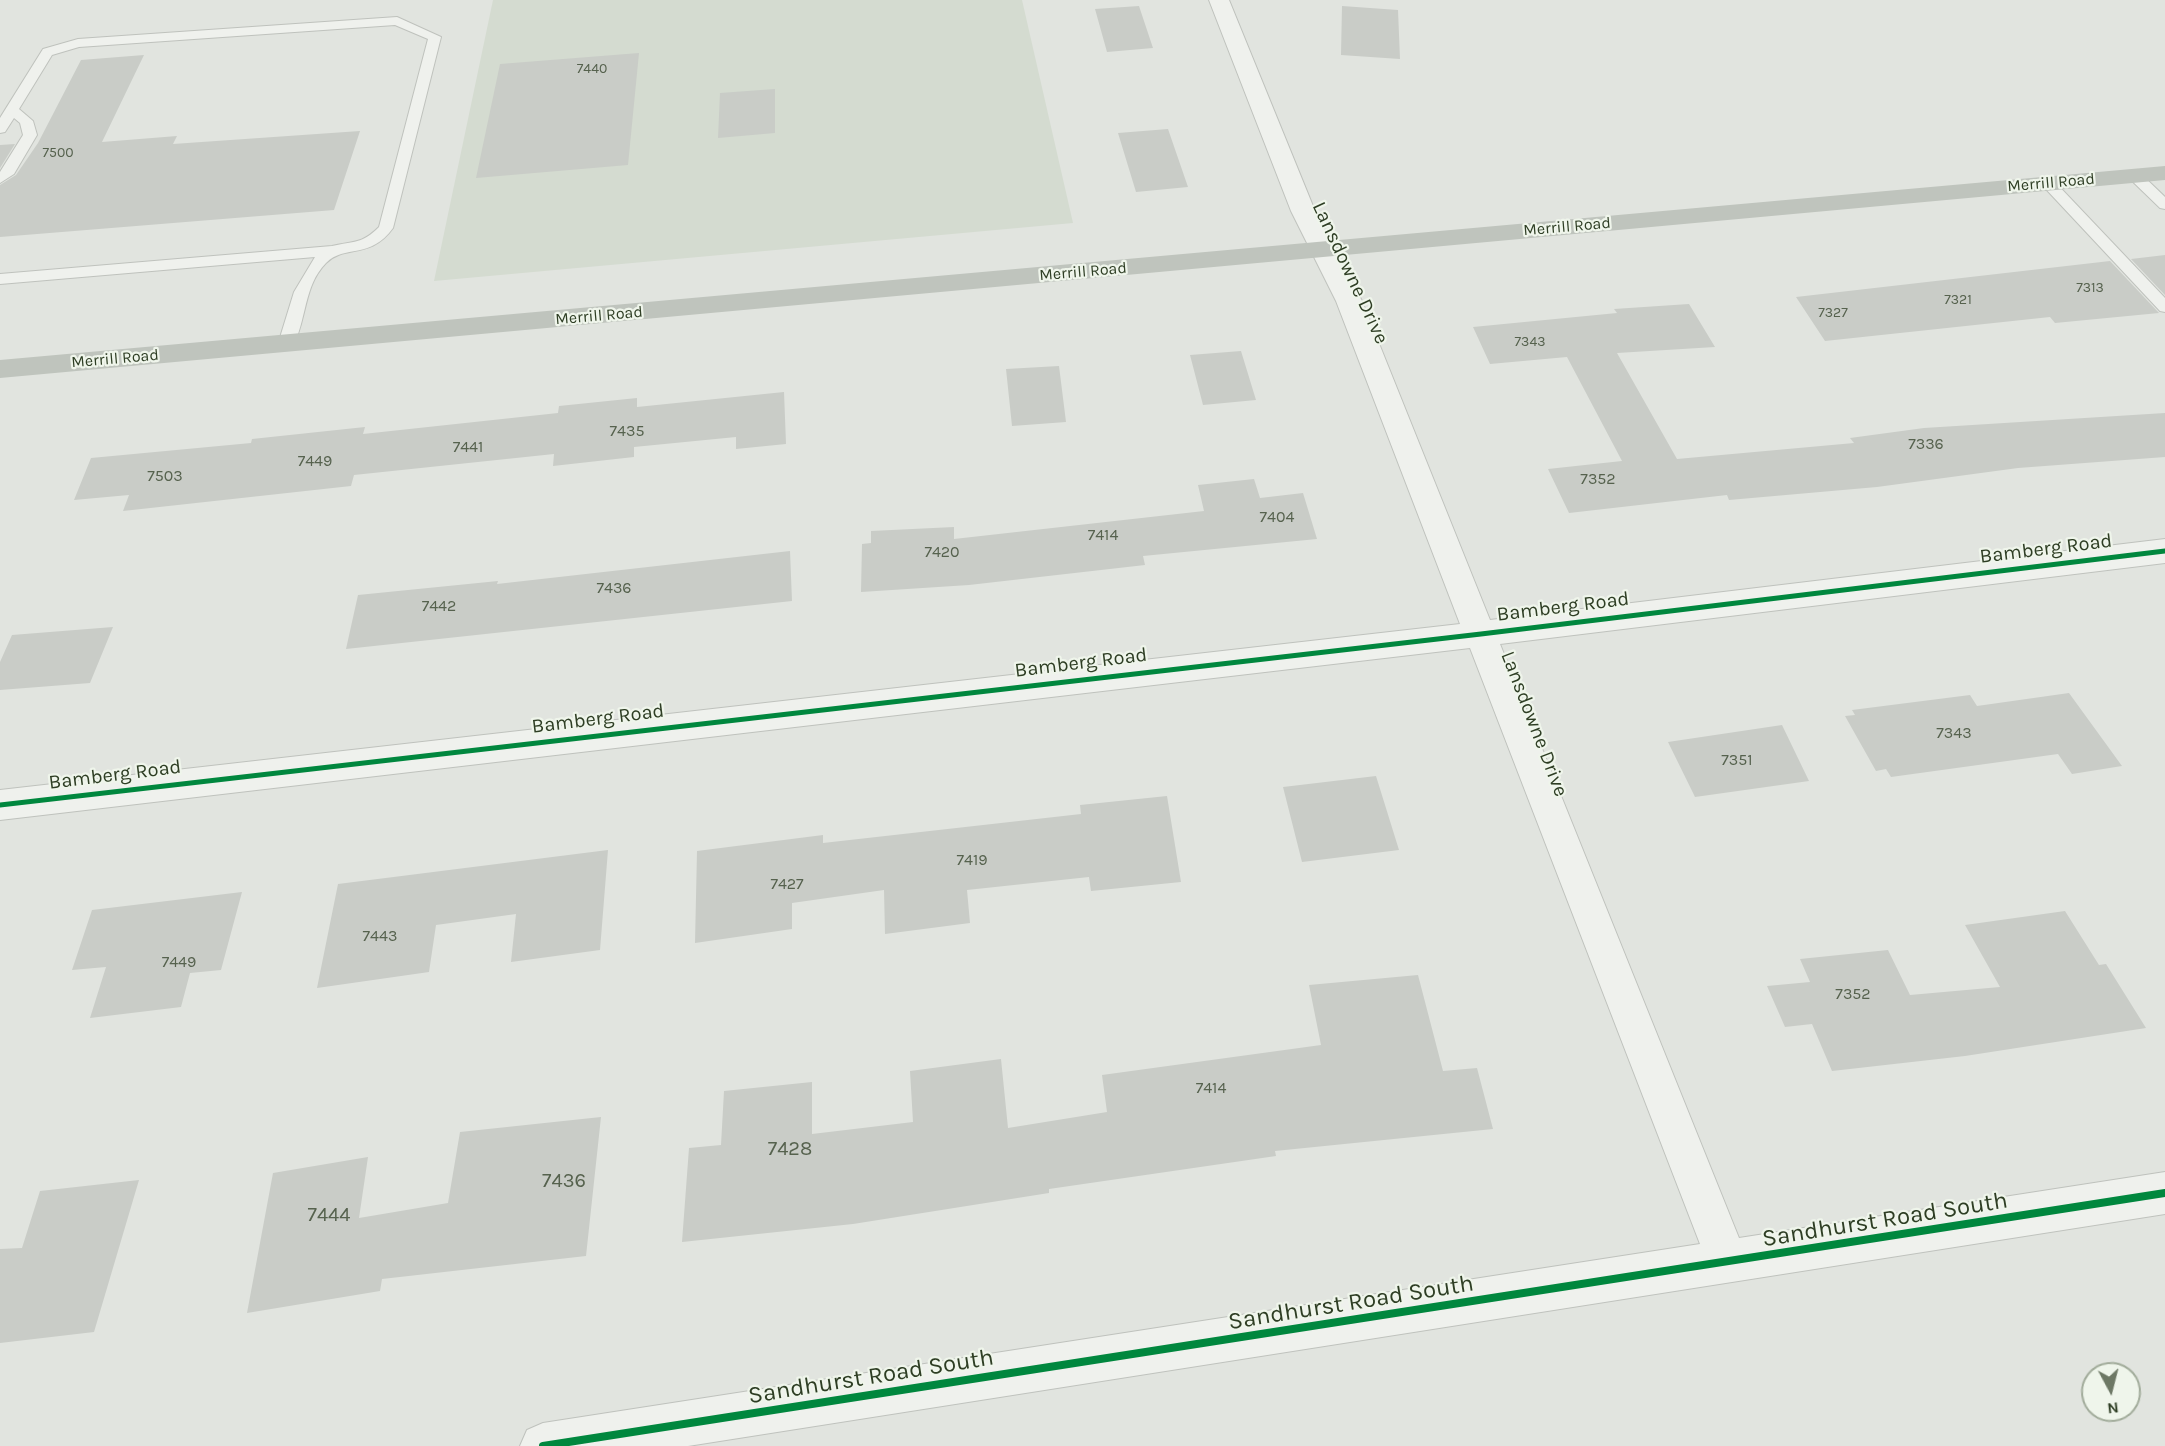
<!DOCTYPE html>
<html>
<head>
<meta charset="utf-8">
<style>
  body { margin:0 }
  #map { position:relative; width:2165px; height:1446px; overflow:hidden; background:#e1e4df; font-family:Karla,sans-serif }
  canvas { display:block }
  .north { position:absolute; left:2081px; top:1362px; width:60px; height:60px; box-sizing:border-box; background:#eff5eb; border:2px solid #a2ac9b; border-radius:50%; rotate:173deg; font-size:16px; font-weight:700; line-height:24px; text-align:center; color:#2e3e24 }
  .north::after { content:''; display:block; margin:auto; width:21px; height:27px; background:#6d7865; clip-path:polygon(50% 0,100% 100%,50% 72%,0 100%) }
</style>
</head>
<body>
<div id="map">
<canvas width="2165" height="1446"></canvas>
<div class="north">N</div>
</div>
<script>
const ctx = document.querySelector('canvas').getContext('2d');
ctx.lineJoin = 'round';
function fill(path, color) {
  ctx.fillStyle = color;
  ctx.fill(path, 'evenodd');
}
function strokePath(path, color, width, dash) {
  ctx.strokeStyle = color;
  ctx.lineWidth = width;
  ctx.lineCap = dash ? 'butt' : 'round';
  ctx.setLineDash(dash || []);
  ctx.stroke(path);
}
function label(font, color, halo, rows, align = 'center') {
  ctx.font = font + ' Karla,sans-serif';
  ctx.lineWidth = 4.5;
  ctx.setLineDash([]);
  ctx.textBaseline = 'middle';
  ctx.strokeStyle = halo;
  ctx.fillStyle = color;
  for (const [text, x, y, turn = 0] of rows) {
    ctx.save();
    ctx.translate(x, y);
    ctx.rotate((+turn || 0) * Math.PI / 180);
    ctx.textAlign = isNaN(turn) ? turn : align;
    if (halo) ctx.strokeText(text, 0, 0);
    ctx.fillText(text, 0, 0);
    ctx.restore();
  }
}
fill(new Path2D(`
  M493,0h529l51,223 -639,58z`), '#d4dbd0');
fill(new Path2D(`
  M1139,6l14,42 -46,4 -12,-43z
  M1342,6l56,4 2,49 -59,-4z
  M639,53l-11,112 -152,13 24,-114z
  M144,55l-42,87 75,-6 -4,8 187,-13 -26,79 -334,27v-52l16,-10 22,-32 43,-83z
  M775,89v44l-57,5 2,-45z
  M1168,129l20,58 -52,5 -18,-59z
  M15,144l-15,24v-23z
  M2165,255v40l-34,-36z
  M2110,261l49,52 -104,10 -5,-6 -225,24 -29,-44z
  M1689,304l26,43 -98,6 60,106 177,-16 -4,-5 74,-10 241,-15v44l-147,11 -141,19 -148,13 -2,-5 -158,18 -21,-44 74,-8 -55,-104 -77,7 -17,-37 144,-14 -3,-4z
  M1241,351l15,49 -53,5 -13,-50z
  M1059,366l7,56 -54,4 -6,-57z
  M784,392l2,52 -50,5v-12l-102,10v10l-81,9 1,-12 -200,21 -3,11 -228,25 6,-16 -55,5 17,-42 160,-15 1,-4 113,-12 -2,7 195,-21 1,-7 78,-8v9z
  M1254,479l6,19 43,-5 14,46 -174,17 2,9 -176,20 -108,7 1,-48 9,-1v-12l83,-4v12l250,-28 -6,-26z
  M790,551l2,50 -446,48 12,-54 140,-14 -1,3z
  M113,627l-23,56 -90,7v-28l12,-27z
  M2069,693l53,73 -50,8 -14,-20 -167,23 -5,-8 -10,2 -31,-55 10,-1 -3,-5 118,-15 7,11z
  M1782,725l27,56 -114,16 -27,-55z
  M1376,776l23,74 -97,12 -19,-75z
  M1167,796l14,86 -90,9 -2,-14 -122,13 3,33 -85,11 -1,-44 -92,13v26l-97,14 2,-92 126,-16v8l258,-29 -1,-9z
  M608,850l-8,100 -89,12 5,-48 -80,11 -7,47 -112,16 21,-104z
  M242,892l-21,78 -31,3 -9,34 -91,11 16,-51 -34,3 20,-60z
  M2065,911l34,54 7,-1 40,64 -181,28 -133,15 -20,-47 -27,3 -18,-41 43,-4 -10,-23 88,-9 22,45 90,-8 -35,-62z
  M1418,975l25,96 34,-3 16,61 -218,22 1,5 -227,33v4l-196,31 -171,18 7,-94 32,-3 3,-54 88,-9v52l101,-12 -3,-51 91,-12 7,69 99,-16 -5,-37 219,-30 -12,-60z
  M601,1117l-15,139 -204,23 -2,12 -133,22 26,-140 95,-16 -9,61 89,-15 12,-71z
  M139,1180l-45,152 -94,11v-94l22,-1 18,-57z`), '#c9ccc7');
const service = new Path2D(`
  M397,17l44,20 -48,191c-23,32 -48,16 -67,35 -23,23 -19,58 -34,85h-12l-2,-4 16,-52 21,-35 -315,27v-10l332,-28c22,-5 30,-2 47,-19l49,-188 -33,-14 -316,22 -27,8 -33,54 14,12 4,14 -23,39 -14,9v-11l23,-37 -3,-12 -6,-5 -9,14 -5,1v-15l43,-69 35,-10z
  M2134,171l5,1 26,25v12l-5,-1 -31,-30 -2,-3z
  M2048,179l5,1 112,118v14l-5,-1 -117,-125v-6z`);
const minor = new Path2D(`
  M1209,0h20l86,211 47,90 128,319 675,-81v24l-665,81 239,594 426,-66v42l-1477,232h-168l7,-16 16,-7 1157,-179 -230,-596 -1470,172v-30l1460,-166 -124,-323 -45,-90z`);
strokePath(service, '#bfc2bd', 2);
strokePath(minor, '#bfc2bd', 2);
fill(service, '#eff1ed');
fill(minor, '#eff1ed');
fill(new Path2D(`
  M2165,166v14l-2165,198v-18z`), '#bfc4bd');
strokePath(new Path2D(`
  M0,805l1481,-171 684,-83`), '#00873e', 5);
strokePath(new Path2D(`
  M543,1446l1622,-253`), '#00873e', 8);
label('14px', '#56624e', null, [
  ["7440",592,69],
  ["7500",58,153],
  ["7313",2090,288],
  ["7321",1958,300],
  ["7327",1833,313],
  ["7343",1530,342]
]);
label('16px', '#2e3e24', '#eff5eb', [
  ["Merrill Road",2051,183,-5],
  ["Merrill Road",1567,227,-5],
  ["Merrill Road",1083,272,-5],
  ["Merrill Road",599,316,-5],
  ["Merrill Road",115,359,-5]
]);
label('16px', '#56624e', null, [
  ["7435",627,431],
  ["7336",1926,444],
  ["7441",468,447],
  ["7449",315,461],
  ["7503",165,476],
  ["7352",1598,479],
  ["7404",1277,517],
  ["7414",1103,535],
  ["7420",942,552],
  ["7436",614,588],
  ["7442",439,606],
  ["7343",1954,733],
  ["7351",1737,760],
  ["7419",972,860],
  ["7427",787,884],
  ["7443",380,936],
  ["7449",179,962],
  ["7352",1853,994],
  ["7414",1211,1088]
]);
label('20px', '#2e3e24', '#eff5eb', [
  ["Lansdowne Drive",1350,273,65],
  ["Bamberg Road",2046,549,-7],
  ["Bamberg Road",1563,607,-7],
  ["Bamberg Road",1081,663,-7],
  ["Bamberg Road",598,719,-7],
  ["Lansdowne Drive",1534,724,69],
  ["Bamberg Road",115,775,-7]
]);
label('20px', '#56624e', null, [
  ["7428",790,1149],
  ["7436",564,1181],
  ["7444",329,1215]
]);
label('24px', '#2e3e24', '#eff5eb', [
  ["Sandhurst Road South",1885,1220,-9],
  ["Sandhurst Road South",1351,1303,-9],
  ["Sandhurst Road South",871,1377,-9]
]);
</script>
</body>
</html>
